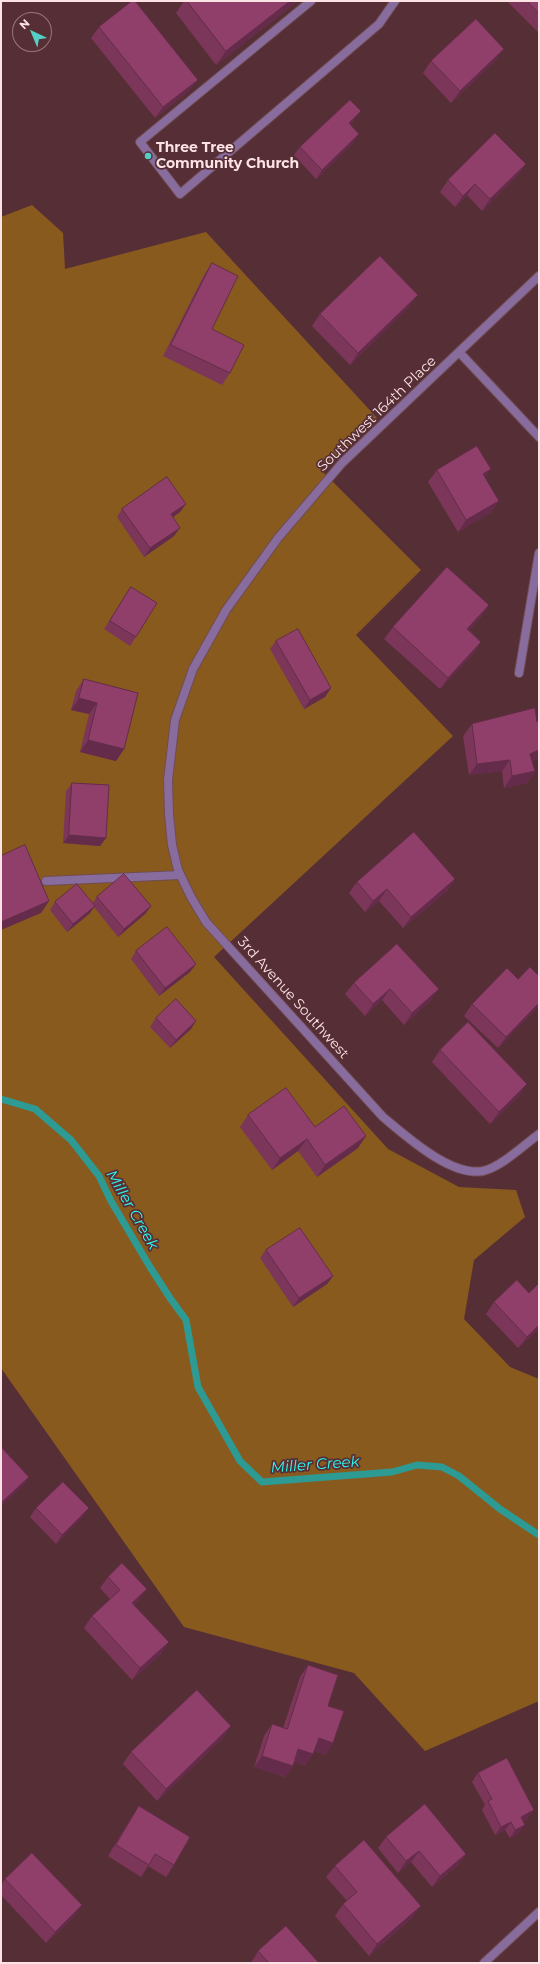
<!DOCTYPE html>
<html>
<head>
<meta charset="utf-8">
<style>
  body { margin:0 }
  #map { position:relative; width:540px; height:1964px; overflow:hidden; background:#562f36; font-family:Montserrat,sans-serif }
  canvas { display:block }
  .frame { position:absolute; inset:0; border:2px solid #fde3e6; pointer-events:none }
  .north { position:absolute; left:12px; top:12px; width:40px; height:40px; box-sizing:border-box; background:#562f36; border:1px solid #99777c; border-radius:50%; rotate:316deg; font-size:11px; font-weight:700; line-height:16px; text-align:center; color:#fde3e6 }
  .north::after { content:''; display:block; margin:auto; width:14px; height:18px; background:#55cec6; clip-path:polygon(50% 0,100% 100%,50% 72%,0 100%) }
</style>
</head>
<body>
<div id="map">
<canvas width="540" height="1964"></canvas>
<div class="frame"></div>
<div class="north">N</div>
</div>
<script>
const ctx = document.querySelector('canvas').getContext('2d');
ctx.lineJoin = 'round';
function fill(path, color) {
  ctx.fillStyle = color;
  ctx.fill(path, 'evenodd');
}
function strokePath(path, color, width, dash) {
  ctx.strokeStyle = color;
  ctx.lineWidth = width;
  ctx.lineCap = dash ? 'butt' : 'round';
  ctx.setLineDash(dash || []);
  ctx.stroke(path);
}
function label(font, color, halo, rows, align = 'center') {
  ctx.font = font + ' Montserrat,sans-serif';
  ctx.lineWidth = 3.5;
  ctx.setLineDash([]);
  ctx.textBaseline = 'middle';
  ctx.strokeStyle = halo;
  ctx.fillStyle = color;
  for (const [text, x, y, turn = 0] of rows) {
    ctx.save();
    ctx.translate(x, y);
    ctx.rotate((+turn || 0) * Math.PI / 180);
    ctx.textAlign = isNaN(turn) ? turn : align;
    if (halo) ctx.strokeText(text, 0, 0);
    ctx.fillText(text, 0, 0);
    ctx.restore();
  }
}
fill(new Path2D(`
  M32,205l31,28 2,36 141,-37 171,186 -54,54 98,98 -65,65 97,101 -239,221 174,192 71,38 57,3 9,27 -51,43 -10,59 46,48 29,12v322l-114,50 -71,-78 -170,-46 -183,-259v-1151z`), '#885a1e');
strokePath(new Path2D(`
  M1,1099l34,10 36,31 28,36 12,25 39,66 20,31 16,22 12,67 42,74 22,21 130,-10 25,-7 25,2 17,9 41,33 39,26`), '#2e9a94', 7);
const lane = new Path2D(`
  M311,1l-171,141 40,52 199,-170 16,-23
  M46,881l134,-6`);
const street = new Path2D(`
  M539,276l-197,187 -64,75 -52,72 -33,59 -18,51 -7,60 1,34 3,31 6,25 13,27 15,25 177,195c24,20 68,60 100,54 18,-4 41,-26 56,-37
  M459,352l80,85
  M519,673l20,-120
  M484,1963l55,-51`);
strokePath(lane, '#714c52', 10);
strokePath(street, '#714c52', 10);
strokePath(lane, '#886c9e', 8);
strokePath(street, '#886c9e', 8);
fill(new Path2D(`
  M184,1h114l-82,64 -40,-52z
  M507,1h32v32z
  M99,27l90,64 -34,27 -64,-80z
  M496,60l-45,43 -28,-30 8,-12z
  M355,119l-5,5 3,19 -37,36 -22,-24 6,-8z
  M526,164l-8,11 -36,36 -15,-16 -12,12 -15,-15 8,-12z
  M212,263v66l18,44 -8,12 -59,-29 41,-81z
  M409,307l-59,58 -38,-39 8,-12z
  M437,470l48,8 14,23 -8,11 -33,20 -30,-50z
  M122,509l58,3 -7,5 1,19 -30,21 -27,-40z
  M131,587l5,50 -6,9 -26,-17z
  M489,605l-8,12 -12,13 12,12 -8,12 -33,35 -56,-50 9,-12z
  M276,641l55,47 -6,9 -21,12 -34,-60z
  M84,679l40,70 -8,12 -36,-9 9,-38 -18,-4 5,-19z
  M472,724l60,38 3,9 -8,12 -23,5 -2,-17 -33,4 -6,-39z
  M72,783l34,55 -6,8 -37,-3 3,-52z
  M455,879l-8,12 -44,37 -24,-27 -14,11 -16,-19 8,-11z
  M97,897l54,9 -6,8 -27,23 -24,-30 -5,7 -22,18 -17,-22 5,-8 37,2z
  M397,944l34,56 -27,25 -22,-25 -17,16 -20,-22 9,-11z
  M136,951l54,21 -31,24 -28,-37z
  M518,979l21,27 -41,42 -34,-32 8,-12z
  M156,1018l35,11 -21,19 -20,-21z
  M440,1050l79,46 -29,28 -58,-62z
  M248,1115l67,12 43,21 -41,29 -19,-26 -26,19 -32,-43z
  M266,1250l67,26 -6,8 -34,23 -33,-49z
  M539,1283v46l-21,19 -32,-34 8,-12 35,-9z
  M36,1508l47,8 -27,28 -26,-27z
  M108,1577l30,24 -4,4 27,49 -29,26 -48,-52 8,-12 18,-17 -10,-11z
  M308,1665l20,41 5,37 -8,12 -11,-4 -9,15 -11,-4 -1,4 -8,11 -31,-10 10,-31 8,-12 11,4 17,-51z
  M223,1738l-66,63 -34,-37 8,-12z
  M478,1773l50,46 -5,2 -4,12 -9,5 -5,-8 -10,5 -13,-25 3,-5 -13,-23z
  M139,1806l35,59 -8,12 -18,-11 -7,11 -33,-21 23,-38z
  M386,1837l80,17 -8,11 -26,22 -21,-25 -13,11 -20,-25z
  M335,1866l78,51 -44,39 -34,-40 8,-12 4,-3 -21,-24z
  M5,1879l69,38 -28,26 -45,-48v-10z
  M258,1951l61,12h-68z`), '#7b365a');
fill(new Path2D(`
  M290,1h8l-82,64 10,-14z
  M504,49l-8,11 -45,43 9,-12z
  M198,80l-9,11 -34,27 8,-11z
  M361,111l-6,8 -12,12 6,-8z
  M359,134l-6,9 -37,36 6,-9z
  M526,164l-8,11 -36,36 8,-12z
  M475,184l-8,11 -12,12 8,-11z
  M418,295l-9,12 -59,58 8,-12z
  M491,469l-8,12v-7z
  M499,501l-8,11 -33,20 8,-12z
  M186,504l-6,8 -15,11 6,-9z
  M180,528l-6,8 -30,21 6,-9z
  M489,605l-8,12 -22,24 8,-12z
  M481,642l-8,12 -33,35 8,-11z
  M331,688l-6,9 -21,12 6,-9z
  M79,698l18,5 -8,11 -18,-4z
  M88,740l36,9 -8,12 -36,-9z
  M539,750v9l-17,7 8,-12z
  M510,760l-8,11 -33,4 8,-11z
  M535,771l-8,12 -23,5 8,-12z
  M69,835l37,3 -6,8 -37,-3z
  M455,879l-8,12 -44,37 8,-11z
  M387,889l-8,12 -14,11 8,-11z
  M49,901l-8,12 -40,17v-8z
  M95,906l-6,8 -22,18 6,-8z
  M151,906l-6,8 -27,23 6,-8z
  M196,964l-6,8 -31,24 6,-8z
  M390,989l-8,11 -17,16 8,-12z
  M439,989l-8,11 -27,25 8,-12z
  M539,1003v3l-41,42 8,-11z
  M196,1021l-5,8 -21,19 6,-8z
  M527,1084l-8,12 -29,28 9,-12z
  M366,1136l-8,12 -41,29 8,-12z
  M307,1139l-9,12 -26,19 8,-12z
  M333,1276l-6,8 -34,23 6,-9z
  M539,1325v4l-21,19 9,-11z
  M29,1477l-6,9 -22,20v-2l1,-2z
  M89,1508l-6,8 -27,28 6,-9z
  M147,1589l-9,12 -14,13 8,-11z
  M169,1642l-8,12 -29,26 8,-12z
  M231,1726l-8,12 -66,63 9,-12z
  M319,1738l14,5 -8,12 -15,-5z
  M298,1749l15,5 -8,12 -15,-5z
  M262,1756l31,10 -8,11 -31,-10z
  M534,1810l-6,9 -13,6 6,-8z
  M511,1822l-6,8 -10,5 6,-8z
  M525,1825l-6,8 -9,5 5,-8z
  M419,1851l-8,11 -13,11 8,-12z
  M466,1854l-8,11 -26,22 8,-11z
  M82,1905l-8,12 -28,26 9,-11z
  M421,1906l-8,11 -44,39 8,-12z`), '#642c4a');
const building = new Path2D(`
  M132,1h3l63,79 -35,27 -64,-80z
  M187,1h103l-64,50z
  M527,1h12v12z
  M476,19l28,30 -44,42 -29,-30z
  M350,100l11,11 -12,12 10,11 -37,36 -22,-23z
  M495,133l31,31 -36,35 -15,-15 -12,12 -15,-16z
  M380,256l38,39 -60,58 -38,-39z
  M212,263l26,13 -26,53 32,16 -14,28 -59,-28z
  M477,446l14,23 -8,5 16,27 -33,19 -29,-50z
  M167,477l19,27 -15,10 9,14 -30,20 -28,-39z
  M447,567l42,38 -22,24 14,13 -33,36 -55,-51z
  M131,587l26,16 -21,34 -26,-16z
  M298,629l33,59 -21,12 -34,-59z
  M84,679l54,14 -14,56 -36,-9 9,-37 -18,-5z
  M535,708l2,14 2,-1v29l-9,4 5,17 -23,5 -2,-16 -33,4 -5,-40z
  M72,783l37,2 -3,53 -37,-3z
  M414,832l41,47 -44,38 -24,-28 -14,12 -16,-19z
  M25,845l24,56 -48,21v-66z
  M124,874l27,32 -27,23 -27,-32z
  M77,884l18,22 -22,18 -18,-22z
  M167,927l29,37 -31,24 -29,-37z
  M397,944l42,45 -27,24 -22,-24 -17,15 -19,-21z
  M530,967l9,9v27l-33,34 -34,-33 35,-36 11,11z
  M176,999l20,22 -20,19 -20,-22z
  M468,1022l59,62 -28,28 -59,-62z
  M286,1088l29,39 29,-21 22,30 -41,29 -18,-26 -27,19 -32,-43z
  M300,1228l33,48 -34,22 -33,-48z
  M517,1280l12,13 10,-10v42l-12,12 -33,-35z
  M1,1447l28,30 -27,25 -1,-1z
  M63,1482l26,26 -27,27 -26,-27z
  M122,1563l25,26 -15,14 37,39 -29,26 -48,-52 28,-26 -12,-13z
  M308,1665l30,10 -10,31 16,5 -11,32 -14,-5 -6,16 -15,-5 -5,17 -31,-10 10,-32 15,5z
  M197,1690l34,36 -65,63 -35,-37z
  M507,1758l27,52 -13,7 4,8 -10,5 -4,-8 -10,5 -13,-26 4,-2 -14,-26z
  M425,1804l41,50 -26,22 -21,-25 -13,10 -20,-24z
  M139,1806l51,31 -16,28 -19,-11 -6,11 -33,-20z
  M364,1840l57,66 -44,38 -34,-40 14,-12 -22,-26z
  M32,1853l50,52 -27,27 -50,-53z
  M286,1926l33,37h-50l-11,-12z`);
fill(building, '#8f3f69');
strokePath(building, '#642c4a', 1);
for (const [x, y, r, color] of [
  [148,156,4,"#55cec6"]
]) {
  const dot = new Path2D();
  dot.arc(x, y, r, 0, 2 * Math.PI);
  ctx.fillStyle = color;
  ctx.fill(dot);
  strokePath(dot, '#562f36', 1.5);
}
label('bold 14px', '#fde3e6', '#562f36', [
  ["Three Tree",156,148],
  ["Community Church",156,164]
], 'left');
label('14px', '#fde3e6', '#562f36', [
  ["Southwest 164th Place",377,414,-44],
  ["3rd Avenue Southwest",293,998,48]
]);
label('italic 15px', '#2cfbf1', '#562f36', [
  ["Miller Creek",132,1210,60],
  ["Miller Creek",315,1465,-4]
]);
</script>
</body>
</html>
